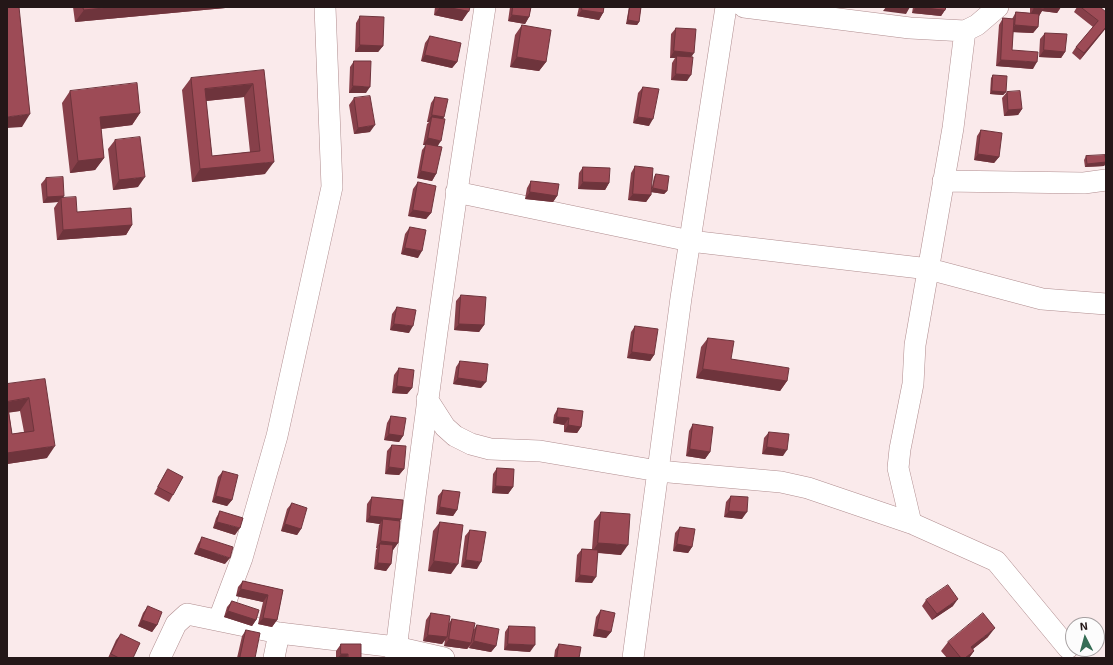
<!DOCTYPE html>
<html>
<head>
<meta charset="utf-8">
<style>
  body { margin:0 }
  #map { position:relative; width:1113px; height:665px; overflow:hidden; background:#faeaeb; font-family:"Exo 2",sans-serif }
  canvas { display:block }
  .frame { position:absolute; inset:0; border:8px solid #241718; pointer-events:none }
  .north { position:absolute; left:1065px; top:617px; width:40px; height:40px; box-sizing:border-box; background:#fcfcfc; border:1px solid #a6a0a1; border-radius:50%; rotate:354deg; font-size:11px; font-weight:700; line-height:16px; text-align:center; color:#241718 }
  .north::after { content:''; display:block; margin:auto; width:14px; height:18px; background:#356d55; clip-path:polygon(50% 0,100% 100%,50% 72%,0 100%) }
</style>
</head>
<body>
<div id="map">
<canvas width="1113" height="665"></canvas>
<div class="frame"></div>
<div class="north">N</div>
</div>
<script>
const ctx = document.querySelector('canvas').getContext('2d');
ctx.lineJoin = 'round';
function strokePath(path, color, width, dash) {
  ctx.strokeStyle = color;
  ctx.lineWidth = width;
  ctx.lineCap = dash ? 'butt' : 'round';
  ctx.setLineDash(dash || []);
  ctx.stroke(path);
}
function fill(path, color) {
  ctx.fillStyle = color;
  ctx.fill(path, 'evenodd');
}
const minor = new Path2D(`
  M744,7l166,21 55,3 12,-6 21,-18
  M943,181l141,2 22,-3
  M456,192l234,49 239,28 113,30 64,5
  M427,399l18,28 10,9 16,8 19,5 50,2 118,20 123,11 27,6 103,35 85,38 72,87
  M911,523l-13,-55 2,-19 13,-65 2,-39 38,-217 12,-97
  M219,619l23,-61 35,-122 55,-249 -7,-180
  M160,658l16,-34 11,-10 92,19 117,14 48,11
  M274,658l5,-25
  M395,658c26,-218 56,-435 90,-651
  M633,658l48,-360 45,-291`);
strokePath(minor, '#b08d8f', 22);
strokePath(minor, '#fff', 21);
fill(new Path2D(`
  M73,7h163l-161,15z
  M435,7h35l-8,14 -28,-6z
  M510,7h21l-2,10 -4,7 -17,-3z
  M579,7h25l-1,6 -4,7 -22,-4z
  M629,7h12l-2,15 -2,3 -11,-1z
  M913,7h33l-1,3 -4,6 -29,-3z
  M1030,7h31l-4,6 -15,-2 -3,5 -1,11 -5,6 -20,-1 -1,18 21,19 -37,-3 3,-41 4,-7 9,1 4,-7 14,1z
  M1077,7h23l6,21 -26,32 -8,-7 4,-6 17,-20 -19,-15z
  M360,16l23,30 -5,6h-23l1,-29z
  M522,25l24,37 -7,9 -29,-4 5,-32z
  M676,28l15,29 -4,24 -16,-1 1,-17 3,-5h-5l1,-24z
  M1045,33l20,19 -4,6 -22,-1 1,-18z
  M430,36l27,26 -5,6 -31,-7 4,-18z
  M354,61l12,32h-17l1,-26z
  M264,70l1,104 -73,8 -10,-92 9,-12zM244,97l6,55 -38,4 -6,-55z
  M993,75l13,17 -3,3 -13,-1 1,-16z
  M643,87l6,39 -16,-3 5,-30z
  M70,91l70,22 -8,12 -31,4 3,29 -9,12 -25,3 -8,-70z
  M1007,92l15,17 -4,6 -14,1 -2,-18z
  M435,97l9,20 -1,2 -5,27 -2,28 -4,7 -15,-3 5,-28 4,-5h-3l4,-21 2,-2h-2l4,-19z
  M354,98l16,34 -16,2 -5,-29z
  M981,130l18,27 -5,6 -20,-3 3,-24z
  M115,140l23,47 -25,3 -5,-41z
  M1086,156l20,4v3l-2,3 -19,1 -1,-7z
  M635,166l16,29 -5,7 -18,-2 3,-27z
  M583,167l26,16 -4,7 -27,-1 1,-16z
  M656,174l11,17 -3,3 -13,-2 3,-15z
  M46,178l18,18 -2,2 15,14 55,13 -6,10 -69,5 -3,-32 4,-6 -15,1 -2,-19z
  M531,181l26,15 -4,6 -28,-3 2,-11z
  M418,182l13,31 -5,6 -18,-3 5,-27z
  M410,227l8,31 -17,-4 4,-20z
  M461,295l23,30 -5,7 -25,-2 2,-29z
  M397,307l12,26 -19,-3 2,-16z
  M635,326l19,29 -4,6 -23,-3 4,-26z
  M708,338l23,21 56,22 -7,10 -84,-13 5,-31z
  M460,361l21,27 -28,-4 3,-17z
  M399,368l13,20 -5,6 -15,-1 2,-18z
  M45,379l2,79 -40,6v-80zM20,411l4,21 -12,2 -3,-22z
  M558,408l23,19 -4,6 -13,-1v-7l-11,-2 1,-8z
  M391,416l12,20 -4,6 -15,-2 3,-17z
  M693,424l17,28 -5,7 -19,-3 3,-25z
  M769,432l14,24 -21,-2 2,-16z
  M392,445l12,24 -5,6 -14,-1 2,-23z
  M497,468l16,19 -5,7 -16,-1 1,-19z
  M168,469l5,26 -4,7 -15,-8 10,-19z
  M223,471l9,29 -5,6 -15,-4 6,-25z
  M443,490l14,20 -4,6 -17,-2 2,-18z
  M731,496l11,23 -18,-2 2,-15z
  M372,497l29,22 -1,2 -2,22 -5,7 -1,-1 -1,15 -5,7 -12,-2 2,-19 1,-2h-1l3,-23 1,-1 -14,-2 1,-18z
  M292,503l9,26 -4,6 -16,-4 6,-22z
  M220,511l15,24 -22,-7 3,-10z
  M601,512l20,43 -23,-2 -6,30 -17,-1 2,-27 5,-6h10l2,-28z
  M440,522l11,52 -23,-3 5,-40z
  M680,527l12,20 -4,6 -15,-2 2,-18z
  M470,530l7,39 -16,-2 4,-31z
  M202,537l23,27 -31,-10 4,-10z
  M243,581l40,9 -6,30 -5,7 -14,-3 5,-22 -27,-6 2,-9z
  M926,600l27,6 -21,14 -10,-14z
  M232,601l24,19 -4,6 -28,-9 3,-10z
  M148,606l9,19 -5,7 -14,-6 5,-13z
  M601,610l10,22 -5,6 -13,-2 3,-19z
  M431,613l18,10 3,-4 22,10 3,-4 19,21 -5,6 -22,-4 1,-2 -3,3 -23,-3 1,-6 -3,4 -19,-3 3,-21z
  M509,626l21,26 -26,-2 1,-18z
  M246,630l9,28h-18l5,-22z
  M121,634l12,24h-25l8,-18z
  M988,637l-15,12 1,2 -5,7h-22l-6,-7 7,-9z
  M341,644l20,14h-25v-7z
  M559,644l20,14h-25l1,-8z`), '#87404a');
fill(new Path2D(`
  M114,7h122l-161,15 9,-12z
  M440,7h6l23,4 -7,10 -28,-6z
  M886,7h24l-4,7 -23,-3z
  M916,7l29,3 -4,6 -29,-3z
  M1042,7h19l-4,6 -15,-2 -3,5 -9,-1 4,-7z
  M582,10l21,3 -4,7 -22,-4z
  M512,15l17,2 -4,7 -17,-3z
  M628,20l11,2 -2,3 -11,-1z
  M1015,25l23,2 -5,6 -22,-1z
  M1106,27v1l-26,32 4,-7z
  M360,45l23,1 -5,6h-23z
  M1044,50l21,2 -4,6 -22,-1z
  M674,51l20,2 -4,6 -13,-3 -2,2h-5z
  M425,55l32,7 -5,6 -31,-7z
  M517,57l29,5 -7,9 -29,-4z
  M1001,60l36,2 -4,7 -37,-3z
  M676,74l15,1 -4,6 -16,-1z
  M253,84l-9,13 -48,5 9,-13z
  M353,86l17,1 -4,6h-17z
  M992,91l14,1 -3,3 -13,-1z
  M1022,109l-4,6 -14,1 4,-6z
  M140,113l-8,12 -41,5 9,-13z
  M30,114l-8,13 -15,1v-11z
  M432,115l12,2 -4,7 -8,-7 -3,5h-2z
  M638,117l15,2 -4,7 -16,-3z
  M375,125l-5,7 -16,2 4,-6z
  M428,138l13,3 -4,6 -11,-3v1h-3z
  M978,154l21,3 -5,6 -20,-3z
  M104,158l-9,12 -25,3 8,-12z
  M274,162l-9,12 -73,8 8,-13z
  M1106,162l-2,4 -19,1 2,-3z
  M421,171l15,3 -4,7 -15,-3z
  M145,177l-7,10 -25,3 6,-10z
  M583,182l26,1 -4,7 -27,-1z
  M653,188l14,3 -3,3 -13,-2z
  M530,192l27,4 -4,6 -28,-3z
  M633,194l18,1 -5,7 -18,-2z
  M64,196l-3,4v-2l-3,4 -15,1 4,-6z
  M413,210l18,3 -5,6 -18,-3z
  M132,225l-6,10 -69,5 6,-10z
  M405,248l17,3 -4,7 -17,-4z
  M394,324l19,2 -4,7 -19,-3z
  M459,324l25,1 -5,7 -25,-2z
  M632,352l22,3 -4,6 -23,-3z
  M703,369l84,12 -7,10 -84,-13z
  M458,378l28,4 -5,6 -28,-4z
  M397,386l15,2 -5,6 -15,-1z
  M29,398l-9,13 -13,2v-11z
  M557,417l12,1 -5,7 -11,-2z
  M568,425l13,2 -4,6 -13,-1z
  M389,434l14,2 -4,6 -15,-2z
  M55,446l-8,12 -40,6v-11z
  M767,447l20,3 -4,6 -21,-2z
  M690,449l20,3 -5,7 -19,-3z
  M389,467l15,2 -5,6 -14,-1z
  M496,486l17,1 -5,7 -16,-1z
  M216,496l16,4 -5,6 -15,-4z
  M440,507l17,3 -4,6 -17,-2z
  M729,511l18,1 -5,7 -18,-2z
  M370,516l31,3 -5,7 -13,-7 -3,5 -14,-2z
  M217,522l23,6 -5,7 -22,-7z
  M285,524l16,5 -4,6 -16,-4z
  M381,541l17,2 -5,7 -13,-2v-4l-3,4h-1z
  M598,543l30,2 -7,10 -29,-3z
  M677,544l15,3 -4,6 -15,-2z
  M199,548l31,10 -5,6 -31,-10z
  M466,560l15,2 -4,7 -16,-2z
  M434,561l24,3 -7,10 -23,-3z
  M378,563l13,1 -5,7 -12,-2z
  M580,575l16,2 -4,6 -17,-1z
  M241,589l27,6 -5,7 -27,-6z
  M958,599l-5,7 -21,14 5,-6z
  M228,611l28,9 -4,6 -28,-9z
  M263,618l14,2 -5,7 -14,-3z
  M142,620l15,5 -5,7 -14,-6z
  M995,628l-7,9 -24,19 7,-9z
  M597,629l14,3 -5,6 -13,-2z
  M428,635l19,2 -5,7 -19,-3z
  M449,639l22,4 -4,6 -23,-3z
  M474,641l22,5 -5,6 -22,-4z
  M508,644l27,1 -5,7 -26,-2z
  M974,651l-5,7h-4z
  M341,654h7l-2,4h-8z`), '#6e343c');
const building = new Path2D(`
  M7,7h12l11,107 -23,3z
  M83,7h31l-30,3z
  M446,7h24l-1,4z
  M513,7h18l-2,10 -17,-2z
  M582,7h22l-1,6 -21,-3z
  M630,7h11l-2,15 -11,-2z
  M918,7h28l-1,3z
  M1035,7h9v2l-10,-1z
  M1081,7h19l6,5v15l-22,26 -8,-6 22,-26z
  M1016,12l23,2 -1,13 -23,-2z
  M360,16l24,1 -1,29 -23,-1z
  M1003,18l11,1 -2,31 26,2 -1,10 -36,-2z
  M522,25l29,5 -5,32 -29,-5z
  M676,28l20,1 -2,24 -20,-2z
  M1045,33l22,1 -2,18 -21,-2z
  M430,36l31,7 -4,19 -32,-7z
  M677,56l16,1 -2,18 -15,-1z
  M354,61h17l-1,26 -17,-1z
  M264,70l10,92 -74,7 -9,-91zM253,84l7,67 -48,5 -7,-67z
  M993,75l14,1 -1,16 -14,-1z
  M137,83l3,30 -40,4 4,41 -26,3 -8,-70z
  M643,87l16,2 -6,30 -15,-2z
  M1020,91l2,18 -14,1 -1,-18z
  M370,96l5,29 -17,3 -4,-30z
  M435,97l13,2 -4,18 -12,-2z
  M432,117l13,2 -4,22 -13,-3z
  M981,130l21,3 -3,24 -21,-3z
  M140,137l5,40 -26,3 -4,-40z
  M426,144l16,3 -6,27 -15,-3z
  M1105,155l1,7 -19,2 -1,-8z
  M635,166l18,2 -2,27 -18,-1z
  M583,167l27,1 -1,15 -26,-1z
  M656,174l13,2 -2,15 -14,-3z
  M63,177l1,19 -17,1 -1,-19z
  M531,181l28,3 -2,12 -27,-4z
  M418,182l18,4 -5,27 -18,-3z
  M76,197l1,15 54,-4 1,17 -69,5 -2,-32z
  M410,227l16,3 -4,21 -17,-3z
  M461,295l25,2 -2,28 -25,-1z
  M397,307l19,3 -3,16 -19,-2z
  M635,326l23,3 -4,26 -22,-3z
  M708,338l26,3 -3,18 58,9 -2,13 -84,-12z
  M460,361l28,3 -2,18 -28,-4z
  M399,368l15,2 -2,18 -15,-2z
  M45,379l10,67 -48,7v-69zM29,398l5,33 -22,3 -5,-32z
  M558,408l25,3 -2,16 -13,-2 1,-7 -12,-1z
  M391,416l15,2 -3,18 -14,-2z
  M693,424l20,3 -3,25 -20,-3z
  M769,432l20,2 -2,16 -20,-3z
  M392,445l14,1 -2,23 -15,-2z
  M497,468l17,1 -1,18 -17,-1z
  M168,469l15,8 -10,18 -15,-8z
  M223,471l15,4 -6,25 -16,-4z
  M443,490l17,2 -3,18 -17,-3z
  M731,496l17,1 -1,15 -18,-1z
  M372,497l31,3 -2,19 -31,-3z
  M292,503l15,5 -6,21 -16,-5z
  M220,511l23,7 -3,10 -23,-6z
  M601,512l29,2 -2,31 -30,-2z
  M383,519l17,2 -2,22 -17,-2z
  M440,522l23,3 -5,39 -24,-3z
  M680,527l15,2 -3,18 -15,-3z
  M470,530l16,2 -5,30 -15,-2z
  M202,537l31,10 -3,11 -31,-10z
  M380,544l13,1 -2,19 -13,-1z
  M582,549l16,1 -2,27 -16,-2z
  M243,581l40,9 -6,30 -14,-2 5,-23 -27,-6z
  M948,585l10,14 -21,15 -11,-14z
  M232,601l27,9 -3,10 -28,-9z
  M148,606l14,6 -5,13 -15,-5z
  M601,610l14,3 -4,19 -14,-3z
  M431,613l19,3 -3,21 -19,-2z
  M983,613l12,15 -24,19 3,4 -9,7h-4l-13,-16z
  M452,619l23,4 -4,20 -22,-4z
  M477,625l22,4 -3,17 -22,-5z
  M509,626l26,1v18l-27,-1z
  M246,630l14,3 -5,25h-15z
  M121,634l19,9 -7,15h-14l-8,-4z
  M341,644h20v14h-13v-4h-7z
  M559,644l22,3 -2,11h-22z`);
fill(building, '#9d4b56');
strokePath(building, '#6e343c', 1);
</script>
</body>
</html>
